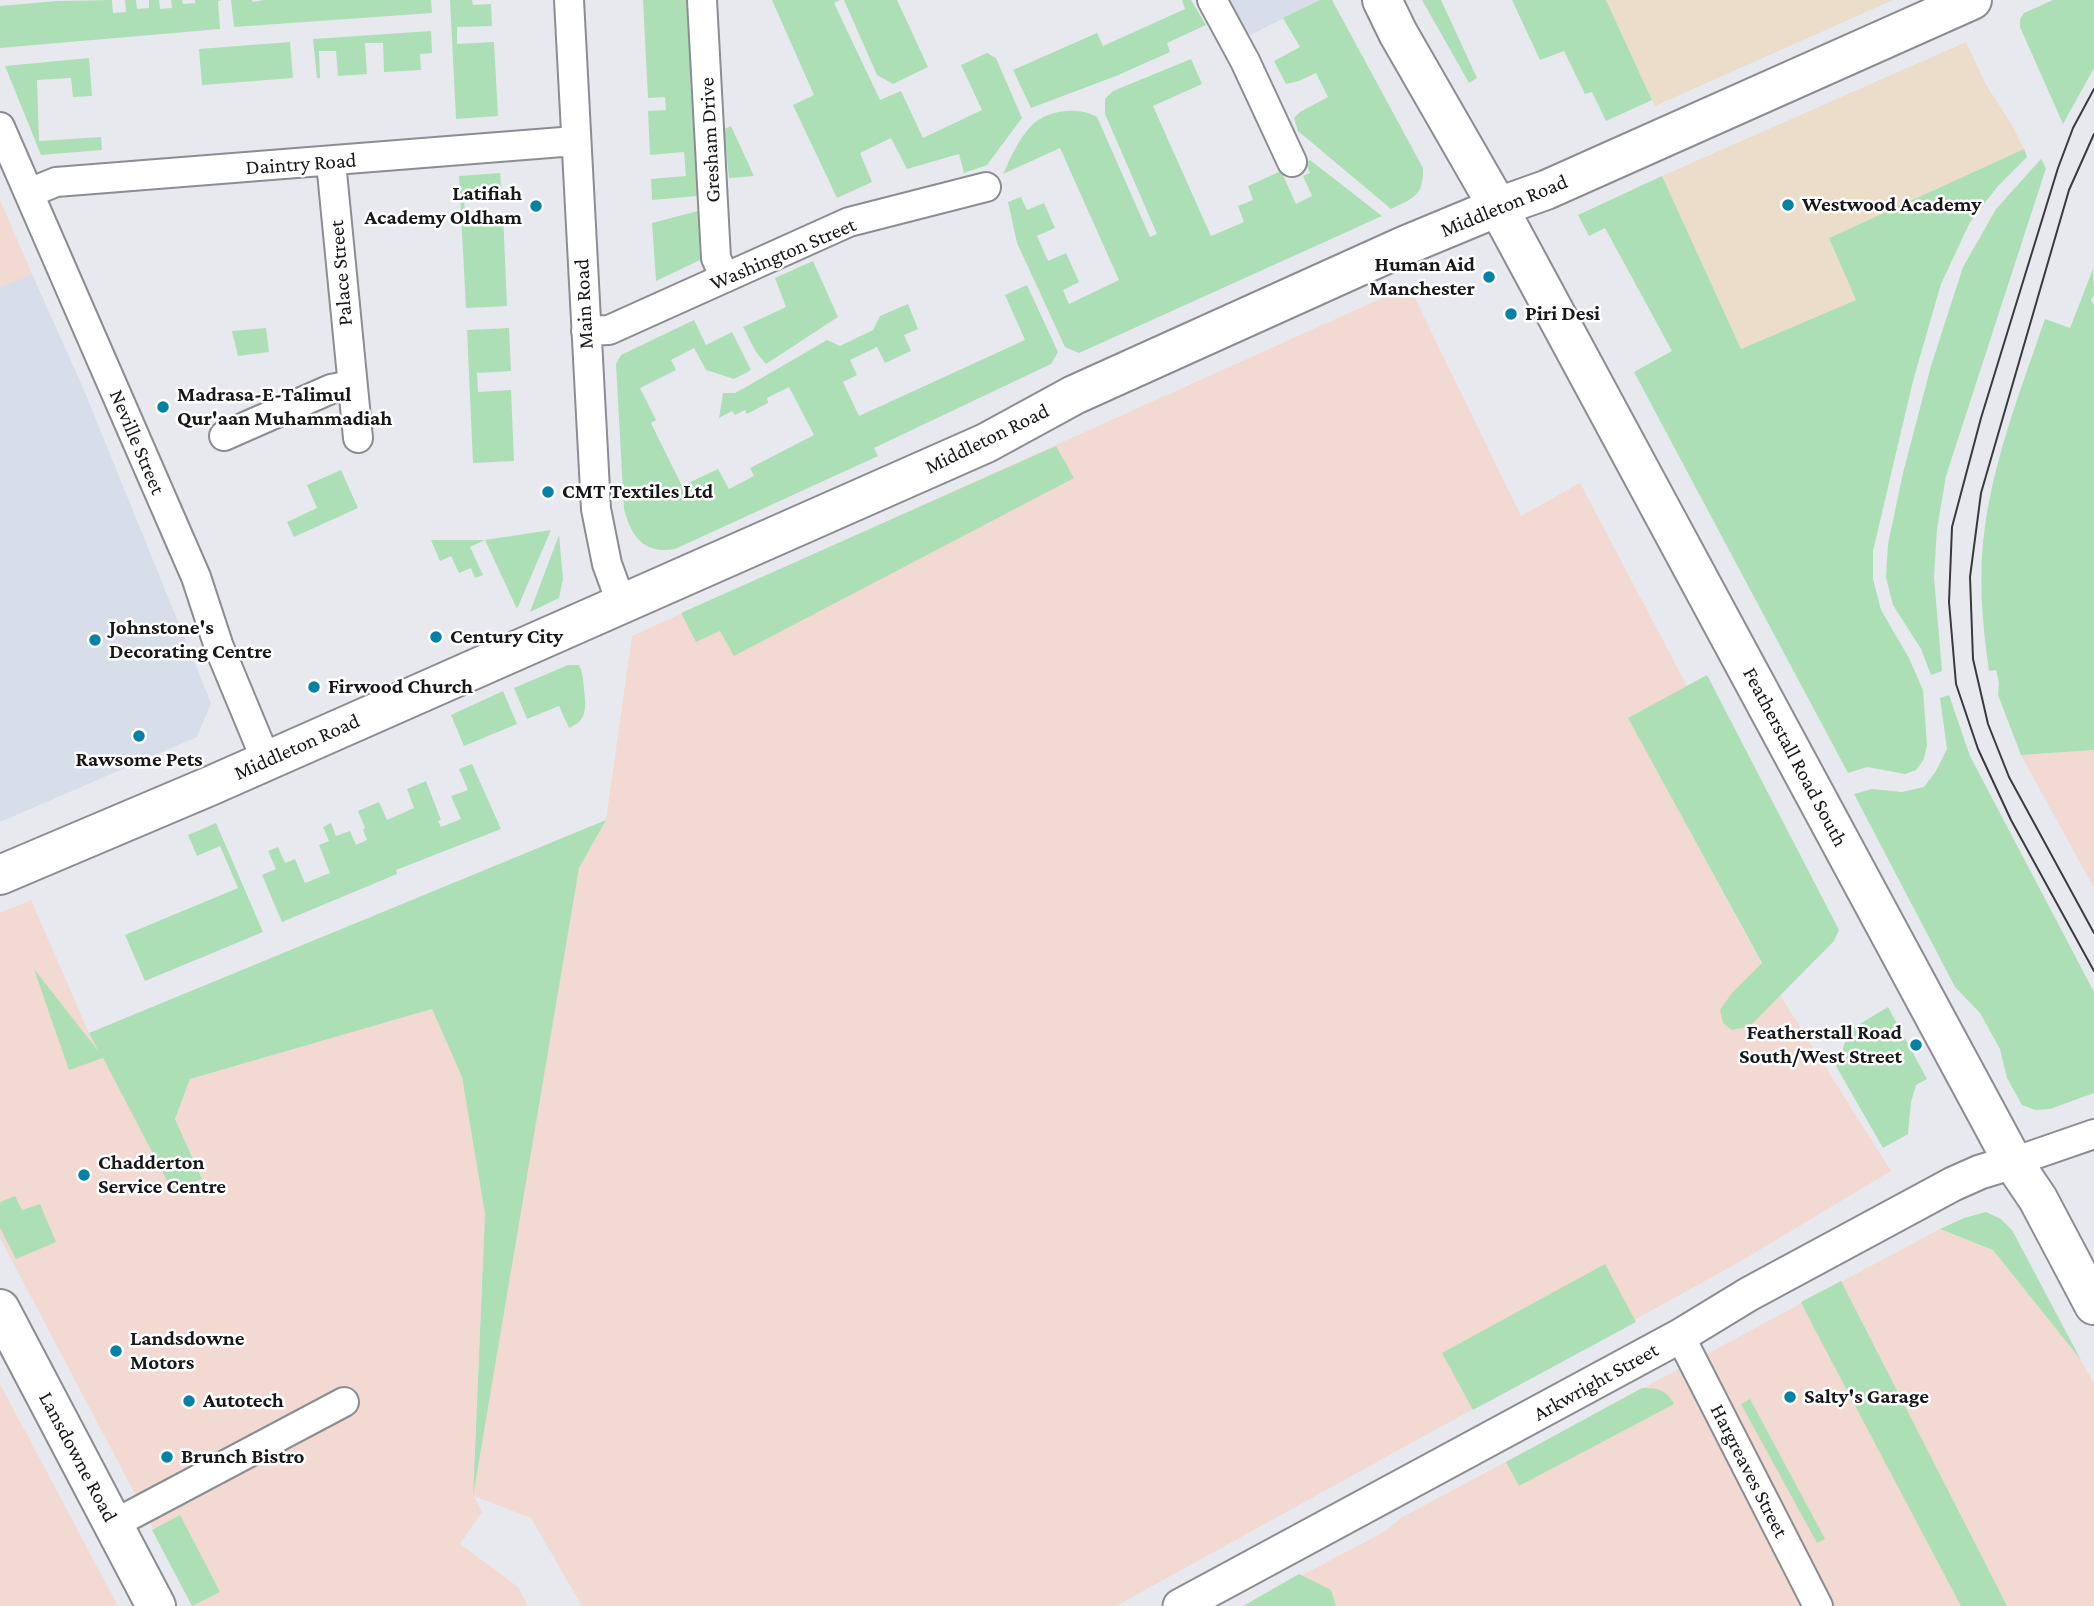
<!DOCTYPE html>
<html>
<head>
<meta charset="utf-8">
<style>
  body { margin:0 }
  canvas { display:block; background:#e7e9ef }
</style>
</head>
<body>
<canvas width="2094" height="1606"></canvas>
<script>
const ctx = document.querySelector('canvas').getContext('2d');
ctx.lineJoin = 'round';
function fill(path, color) {
  ctx.fillStyle = color;
  ctx.fill(path, 'evenodd');
}
function strokePath(path, color, width, dash) {
  ctx.strokeStyle = color;
  ctx.lineWidth = width;
  ctx.lineCap = dash ? 'butt' : 'round';
  ctx.setLineDash(dash || []);
  ctx.stroke(path);
}
function label(font, color, halo, rows, align = 'center') {
  ctx.font = font + ' "Crimson Pro",serif';
  ctx.lineWidth = 5;
  ctx.setLineDash([]);
  ctx.textBaseline = 'middle';
  ctx.strokeStyle = halo;
  ctx.fillStyle = color;
  for (const [text, x, y, turn = 0] of rows) {
    ctx.save();
    ctx.translate(x, y);
    ctx.rotate((+turn || 0) * Math.PI / 180);
    ctx.textAlign = isNaN(turn) ? turn : align;
    if (halo) ctx.strokeText(text, 0, 0);
    ctx.fillText(text, 0, 0);
    ctx.restore();
  }
}
fill(new Path2D(`
  M1226,0h94l-74,37z
  M32,274l52,116 127,313 -14,34 -197,85v-535z`), '#d8ddea');
fill(new Path2D(`
  M0,200l32,74 -32,13z
  M1409,286l112,230 59,-33 107,203 -58,32 139,258 123,195 -150,90 -625,345h-534l-51,-88 -57,-22 8,16 -22,32 58,43 10,19h-334l-194,-368v-325l31,-13 58,133 39,69 74,76 -27,-59 15,-40 242,-70 30,68 23,137 -12,273 106,-619 27,-48 26,-184z
  M2094,750v138l-73,-133z
  M1940,1229l53,21 88,110 13,24v222h-850l140,-74 17,-14z
  M0,1384l118,222h-118z`), '#f2d9d1');
fill(new Path2D(`
  M1606,0h287l-238,106z
  M1966,42l19,41 27,42 12,24 -195,89 28,62 -116,49 -79,-173z`), '#ebddca');
fill(new Path2D(`
  M112,0l1,13 13,-1 -1,-12h11l1,9 12,-1v-8h10l1,9 12,-1 -1,-8h11l1,4 12,-1v-3h27l-4,1 2,28 -220,19v-42l57,-5z
  M231,0h21l1,2 11,-2h167l1,13 -198,14z
  M450,0h22l1,5 18,-1 1,22 -35,1v17l37,-2 4,74 -42,3z
  M643,0h45l9,196 -45,4 -1,-21 35,-3 -2,-24 -34,3 -2,-44 18,-1 -1,-13 -17,1z
  M772,0h68l-6,3 46,97 21,-9 22,47 59,-28 -21,-45 26,-12 9,5 26,60 -35,47 -23,8 -5,-19 -52,15 -16,-31 -31,15 12,29 -35,16 -44,-93 21,-10z
  M844,0h53l31,67 -35,17 -16,-9z
  M1182,0h9l15,25 -39,18 3,9 -54,24 -85,32 -18,-38 84,-37 6,13 82,-37z
  M1320,0h12l91,168c1,28 -10,30 -32,41l-93,-78 -4,-13 6,-6 28,-15 -12,-24 -17,8 -13,3 -12,-23 26,-14 -17,-29z
  M1422,0h19l36,78 -8,5z
  M1512,0h94l46,100 -46,21 -14,-29 -7,2 -21,-43 -24,9z
  M2053,0h41v68l-31,56 -43,-97v-8l4,-6z
  M431,31l1,22 -12,1 1,16 -37,2 -1,-29h-18l2,31 -29,2 -2,-25h-17l1,27h-3l-4,-39z
  M290,42l3,36 -91,7 -3,-36z
  M89,58l3,38 -19,1 -2,-19 -34,2 2,61 62,-4 1,13 -61,5 -36,-89z
  M1191,59l11,25 -49,22 58,130 33,-14 -6,-16 15,-6 -5,-14 33,-15 15,33 16,-8 -9,-20 7,-3 -4,-10 4,-3 72,56 -303,137 -14,-6 -48,-104 -9,-41 13,-5 6,13 17,-7 11,25 -18,8 11,25 18,-8 13,29 -16,8 6,14 50,-24 -59,-132 -57,26c8,-17 15,-34 28,-48 15,-16 47,-20 66,-9l53,120 7,-3 -52,-120v-15l8,-8z
  M731,126l23,50 -25,2 -5,-49z
  M2024,149l3,8 -29,29 -28,36 -29,62 -28,97 -40,170v28l8,31 28,48 14,32 4,55 -3,14 -8,11 -11,4 -38,-7 -19,6 -214,-401 38,-21 -67,-123 -16,8 -11,-21 84,-39 79,173 115,-49 -27,-62z
  M2041,159l5,9 -100,308 -9,53 -3,48 8,94 -11,4 -10,-26 -28,-44 -7,-28 2,-33 15,-71 28,-107 32,-99 33,-58z
  M500,173l2,23 -38,2 1,17 38,-2 4,93 -41,2 -7,-132z
  M698,211l2,49 -44,21 -4,-58z
  M813,261l25,56 -72,47 -10,-12 -13,-25 43,-20 -11,-29z
  M2093,269l1,27 -3,3 3,7v444l-73,5 -23,-60 1,-12 -3,-13 -7,1c-7,-48 -11,-97 -4,-145 10,-71 37,-140 60,-207l25,9z
  M1027,285l31,67 -7,12 -177,84 4,8 -203,93c-31,6 -44,-13 -51,-40l-8,-145 5,-9 73,-35 12,25 26,-13 19,38 -17,9 -28,-9 -12,-22 -23,12 5,10 -36,18 16,32 -5,3 31,63 36,-17 11,20 25,-13 -4,-8 64,-33 -25,-48 -22,11 1,5 -21,11 -2,-4 -10,5 -3,-4 -13,7 4,-25h12l11,-6 81,-47 13,6 33,-16 7,-14 28,-12 10,25 -14,6 7,16 -26,12 -8,-16 -27,13 7,15 -14,7 16,34 166,-76 -20,-45z
  M266,328l3,24 -31,4 -6,-25z
  M509,328l2,43 -34,2 1,19 33,-2 3,71 -41,2 -6,-133z
  M1056,446l18,32 -340,178 -14,-25 -24,11 -15,-29z
  M341,470l17,38 -64,29 -7,-15 30,-14 -10,-23z
  M551,530l-34,79 -32,-69 -15,7 13,28 -8,3 -4,-10 -12,5 -8,-17 -11,5 -9,-21h54z
  M559,535l4,44 -4,19 -29,14z
  M568,665h11c4,8 4,15 5,24 2,18 4,31 -15,39l-10,-22 -32,13 -13,-31z
  M1707,675l132,255 -5,11 -84,85 -18,4 -9,-7 -3,-13 12,-17 30,-30 -134,-245z
  M503,691l14,33 -53,22 -13,-31z
  M1949,695l21,61 124,236v101l-44,16 -15,1 -13,-5 -15,-27 -7,-29 -20,-36 -25,-26 -101,-193 18,-5 30,3 22,-5 12,-16 11,-22 -7,-51z
  M472,764l29,65 -105,41 1,4 -115,48 -20,-47 14,-6 -8,-18 10,-4 7,16 10,-4 10,24 25,-10 -11,-28 10,-4 -6,-14 8,-4 5,13 14,-5 6,14 11,-5 -4,-10 2,-2 -7,-17 21,-9 8,18 27,-12 -7,-19 19,-8 15,39 -3,1 3,6 20,-8 -10,-23 17,-6 -9,-21z
  M606,820l-27,48 -106,628 12,-282 -23,-137 -30,-68 -242,70 -15,40 27,60 -30,11 -69,-132 -34,12 -35,-101 65,83 -10,-19z
  M216,823l47,109 -118,49 -20,-46 113,-47 -18,-42 -23,10 -9,-21z
  M1888,1007l39,72 -11,6 -5,17 -3,32 -25,14 -47,-82 14,-36z
  M15,1196l7,14 18,-6 16,38 -40,17 -16,-31v-26z
  M1986,1212l15,7 11,11 69,130 -88,-110 -53,-21 24,-11z
  M1605,1264l31,58 -163,88 -31,-57z
  M1841,1281l166,325h-46l-147,-278 -13,-26z
  M1642,1388c15,0 24,1 32,16l-155,82 -13,-24z
  M1750,1399l75,140 -8,4 -76,-139z
  M180,1515l40,77 -28,14 -40,-76z
  M1299,1574l32,16 5,16h-93z`), '#addfb6');
const minor = new Path2D(`
  M569,0l27,509 11,55 15,41
  M702,0l14,258 9,20
  M1212,0l33,61 47,101
  M0,127l196,450 23,70 47,113
  M331,162l27,276
  M29,193l27,-11 519,-41
  M586,331l23,-1 240,-108 137,-35
  M224,436l107,-47 20,-4
  M2013,1162l81,-28
  M1680,1336l138,270
  M114,1524l230,-122`);
const tertiary = new Path2D(`
  M1180,1606l500,-270 69,-42 204,-110 27,-12 33,-10`);
const secondary = new Path2D(`
  M0,1309l156,297`);
const primary = new Path2D(`
  M1382,0l16,33 100,174 515,955 25,37 56,106
  M0,875l210,-89 776,-343 88,-48 330,-149 94,-39 48,-17 426,-190`);
strokePath(minor, '#8b8d93', 32);
strokePath(tertiary, '#8b8d93', 37);
strokePath(secondary, '#8b8d93', 42);
strokePath(primary, '#8b8d93', 42);
strokePath(minor, '#fff', 28);
strokePath(tertiary, '#fff', 33);
strokePath(secondary, '#fff', 38);
strokePath(primary, '#fff', 38);
strokePath(new Path2D(`
  M2094,89l-21,39 -15,40 -77,250 -29,109 -3,75 7,82 22,65 33,71 83,151
  M2094,134l-25,56 -88,303 -11,84 3,82 15,65 21,53 85,156`), '#393a3c', 2);
for (const [x, y, r, color] of [
  [1788,205,7,"#0581a6"],
  [536,206,7,"#0581a6"],
  [1489,277,7,"#0581a6"],
  [1511,314,7,"#0581a6"],
  [163,407,7,"#0581a6"],
  [548,492,7,"#0581a6"],
  [436,637,7,"#0581a6"],
  [95,640,7,"#0581a6"],
  [314,687,7,"#0581a6"],
  [139,736,7,"#0581a6"],
  [1916,1045,7,"#0581a6"],
  [84,1175,7,"#0581a6"],
  [116,1351,7,"#0581a6"],
  [1790,1397,7,"#0581a6"],
  [189,1401,7,"#0581a6"],
  [167,1457,7,"#0581a6"]
]) {
  const dot = new Path2D();
  dot.arc(x, y, r, 0, 2 * Math.PI);
  ctx.fillStyle = color;
  ctx.fill(dot);
  strokePath(dot, '#fff', 2.5);
}
label('21px', '#18181a', '#fff', [
  ["Gresham Drive",710,140,-93],
  ["Daintry Road",301,164,-4],
  ["Middleton Road",1504,206,-22],
  ["Washington Street",783,254,-23],
  ["Palace Street",341,273,-95],
  ["Main Road",584,304,-93],
  ["Middleton Road",987,439,-26],
  ["Neville Street",137,442,67],
  ["Middleton Road",297,747,-24],
  ["Featherstall Road South",1795,757,62],
  ["Arkwright Street",1596,1382,-29],
  ["Lansdowne Road",78,1457,62],
  ["Hargreaves Street",1749,1471,63]
]);
label('bold 21px', '#18181a', '#fff', [
  ["Latifiah",522,194,"right"],
  ["Academy Oldham",522,218,"right"],
  ["Westwood Academy",1802,205],
  ["Human Aid",1475,265,"right"],
  ["Manchester",1475,289,"right"],
  ["Piri Desi",1525,314],
  ["Madrasa-E-Talimul",177,395],
  ["Qur'aan Muhammadiah",177,419],
  ["CMT Textiles Ltd",562,492],
  ["Johnstone's",109,628],
  ["Decorating Centre",109,652],
  ["Century City",450,637],
  ["Firwood Church",328,687],
  ["Rawsome Pets",139,760,"center"],
  ["Featherstall Road",1902,1033,"right"],
  ["South/West Street",1902,1057,"right"],
  ["Chadderton",98,1163],
  ["Service Centre",98,1187],
  ["Landsdowne",130,1339],
  ["Motors",130,1363],
  ["Salty's Garage",1804,1397],
  ["Autotech",203,1401],
  ["Brunch Bistro",181,1457]
], 'left');
</script>
</body>
</html>
